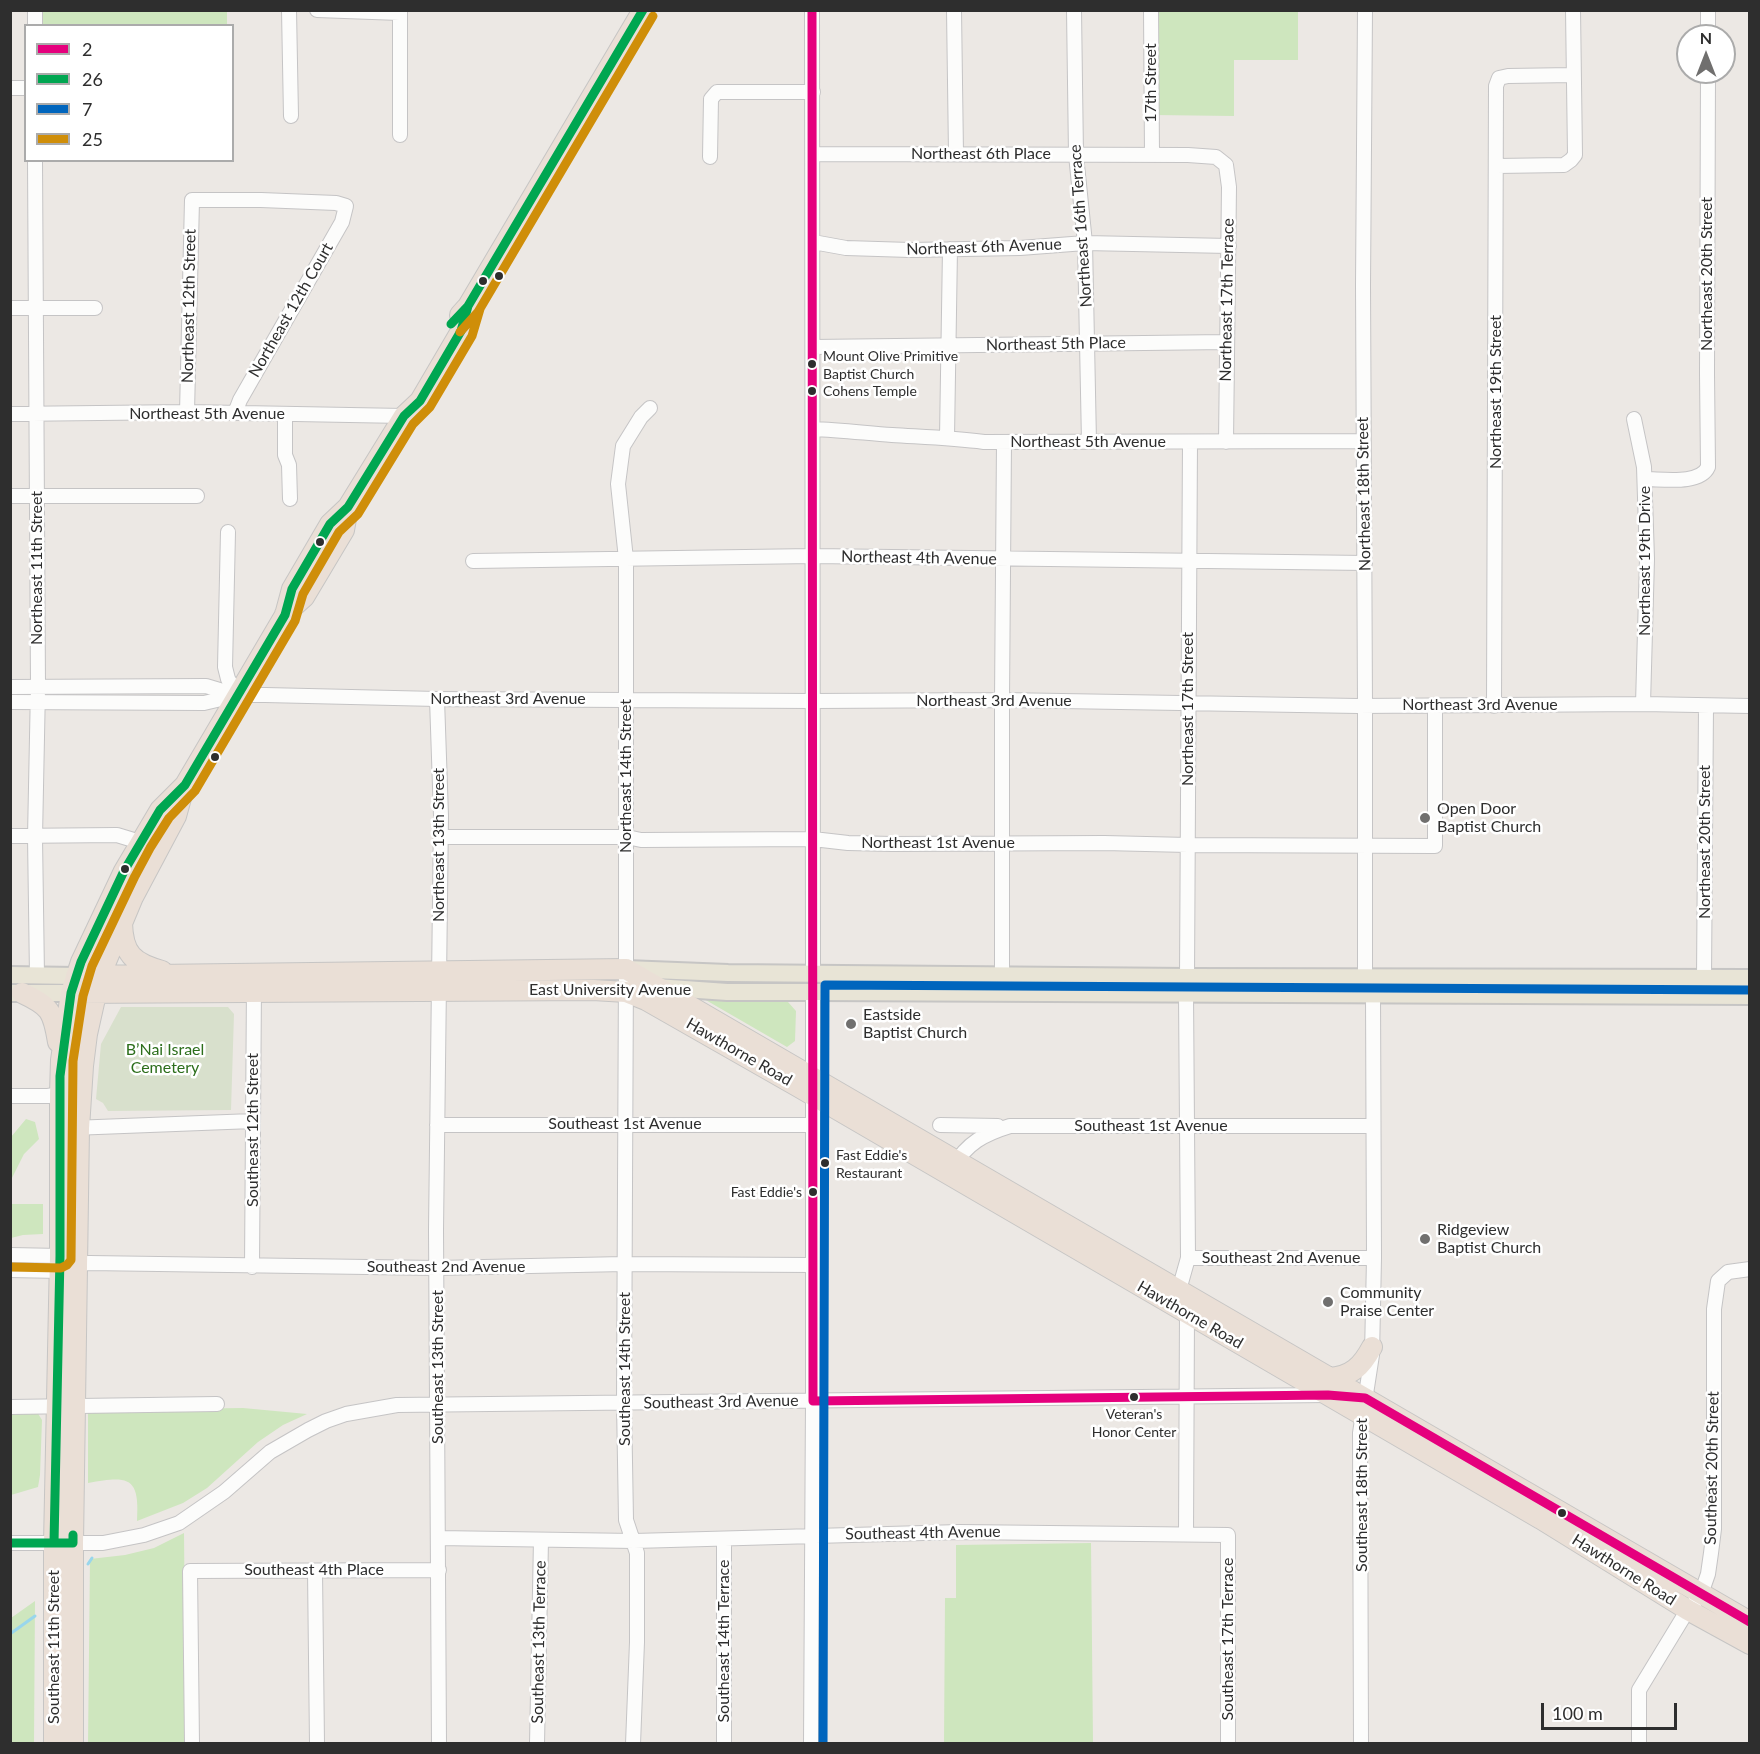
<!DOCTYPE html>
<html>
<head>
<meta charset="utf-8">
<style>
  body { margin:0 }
  #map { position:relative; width:1760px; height:1754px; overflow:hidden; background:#ece8e4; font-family:Lato,sans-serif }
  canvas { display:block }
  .frame { position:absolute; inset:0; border:12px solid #2e2e2e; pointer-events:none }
  .legend { position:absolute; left:24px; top:24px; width:210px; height:138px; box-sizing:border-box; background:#fff; border:2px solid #ababab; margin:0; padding:8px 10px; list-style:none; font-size:18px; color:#2e2e2e }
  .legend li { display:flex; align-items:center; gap:12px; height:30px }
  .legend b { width:30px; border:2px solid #ababab }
  .north { position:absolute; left:1676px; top:24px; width:60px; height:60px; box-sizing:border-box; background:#fff; border:2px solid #ababab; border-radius:50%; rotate:0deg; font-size:16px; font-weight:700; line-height:24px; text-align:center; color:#2e2e2e }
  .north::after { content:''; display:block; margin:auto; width:21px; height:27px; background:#706f6e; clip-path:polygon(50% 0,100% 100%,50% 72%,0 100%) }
  .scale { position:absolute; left:1541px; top:1703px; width:136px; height:27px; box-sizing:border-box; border:3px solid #2e2e2e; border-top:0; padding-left:8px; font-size:18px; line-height:21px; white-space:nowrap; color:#2e2e2e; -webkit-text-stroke:4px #fff; paint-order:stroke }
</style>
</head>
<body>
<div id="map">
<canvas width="1760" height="1754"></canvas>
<div class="frame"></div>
<ul class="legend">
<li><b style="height:8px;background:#e5007d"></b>2</li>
<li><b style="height:8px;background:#00a651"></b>26</li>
<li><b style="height:8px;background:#0065bd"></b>7</li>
<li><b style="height:8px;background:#cf8e09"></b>25</li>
</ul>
<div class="north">N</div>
<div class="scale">100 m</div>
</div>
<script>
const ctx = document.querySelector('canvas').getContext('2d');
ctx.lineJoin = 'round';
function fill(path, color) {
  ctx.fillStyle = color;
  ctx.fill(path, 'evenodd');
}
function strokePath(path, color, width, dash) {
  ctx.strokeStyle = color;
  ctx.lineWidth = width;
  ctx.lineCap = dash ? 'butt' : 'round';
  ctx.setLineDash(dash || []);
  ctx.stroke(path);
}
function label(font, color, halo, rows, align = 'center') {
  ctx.font = font + ' Lato,sans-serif';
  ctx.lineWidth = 5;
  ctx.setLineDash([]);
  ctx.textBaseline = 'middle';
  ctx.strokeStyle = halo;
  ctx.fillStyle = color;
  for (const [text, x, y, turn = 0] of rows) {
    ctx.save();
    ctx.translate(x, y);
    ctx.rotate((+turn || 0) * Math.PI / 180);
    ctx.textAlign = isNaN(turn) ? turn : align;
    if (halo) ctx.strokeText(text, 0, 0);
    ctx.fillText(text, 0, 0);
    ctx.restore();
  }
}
fill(new Path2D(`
  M39,11h188v14h-188z
  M1155,11h143v49h-64v56l-80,-1z
  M704,999l84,3 8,9 -1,30 -8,6z
  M26,1119l9,3 4,17 -15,15 -13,26v-43z
  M10,1204h33v30l-20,1 -12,3z
  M243,1408l64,6 -24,11 -25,17 -51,46 -24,15 -46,18c3,-45 -9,-45 -49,-38v-70l6,-3z
  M11,1410l26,2 5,8 -2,55 -2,12 -27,8z
  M184,1533l2,210 -98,1 2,-185 35,-4 29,-7z
  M1091,1543l2,200h-149l1,-145h11v-53z
  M35,1601l-1,142h-23v-125z`), '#cee6be');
fill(new Path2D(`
  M121,1007h107l6,7 -3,96 -123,1 -5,-8 -7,-4 5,-55z`), '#d8e0cc');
strokePath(new Path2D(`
  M88,1564l4,-6
  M10,1634l25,-18`), '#99d6ec', 3);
const minor = new Path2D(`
  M289,10l2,106
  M317,10l83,3
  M400,10v125
  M812,10l1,963
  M954,10l2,144
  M1074,10l2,145 9,88 4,199
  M1151,10l1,145
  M35,26v-16
  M1708,36v-26
  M10,88h16
  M813,154l375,1 28,2 10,8 3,22 -3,255
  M710,157l1,-58 6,-7h96
  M35,160l3,527 -3,150 2,139
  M1497,166l67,-1 7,-5 4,-5 -2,-145
  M813,242l33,6 64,2 110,-2 65,-5 144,3
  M10,308h85
  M813,347l414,-5
  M187,412l5,-212h69l75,3 10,3 -4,16 -102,178 -5,13
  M10,414l177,-2 217,4
  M285,414v41l4,10 1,34
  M1634,419l10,48 3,92 -4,145
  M813,429c26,1 52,4 79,6 31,2 61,3 92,7l379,-1
  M947,437l3,-188
  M1645,479c18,0 55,6 63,-12l-1,-93 1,-302
  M10,496h187
  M228,532l-3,135 3,12 10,16
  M473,561l340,-5 552,7
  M10,687l196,-1 30,9
  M437,699l4,117 -5,414 3,514
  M10,702l194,1 34,-8h27l172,4 376,2 189,-1 356,6 285,-2 107,2
  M1494,706l2,-620 3,-8 9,-2 65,-1
  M10,836l107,-1 23,7
  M441,837h186l14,3 172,-1 35,4 44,1 212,-1 84,2 247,1v-140
  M1002,974v-274l2,-258
  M1187,977l3,-535
  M1365,977v-271l-2,-421 2,-275
  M1704,978l2,-272
  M10,1096h38l12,-2
  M437,1125h376
  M940,1125l58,1
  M72,1128l181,-7
  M953,1167c14,-24 31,-33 57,-41h363
  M10,1255l50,1 8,3
  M1188,1258h186
  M252,1267l2,-283
  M10,1270l50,1 18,-7 11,-1 348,5 187,-4 189,1
  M1179,1290l9,-32 -2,-264
  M10,1407l207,-3
  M1186,1534l1,-221
  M438,1538l196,3 326,-9 268,3v209
  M724,1539v205
  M10,1543h93l41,-8 35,-12 45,-31 46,-40 38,-22 18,-9 20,-7 51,-9 930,-10
  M315,1571l2,173
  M192,1744l-2,-173 249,-1
  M537,1744l4,-204
  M633,1744l4,-102v-89l-11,-33 -2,-117 2,-434v-410l-8,-75 5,-38 18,-29 9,-9
  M811,1744l2,-343v-409
  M1361,1744l-1,-311 12,-78 2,-97 -1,-264
  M1639,1744v-54l45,-74 17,-22 7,-20 3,-21 3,-24v-220l4,-28 10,-9 22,-3`);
const major = new Path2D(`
  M626,969l102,4 459,4 563,1
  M10,975l66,1
  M656,987l71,5h86l937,4
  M10,993h61`);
const highway = new Path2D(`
  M460,315l8,-9 175,-296
  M285,614l19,-17 40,-67 4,-23
  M122,923c1,31 11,40 40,48
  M76,976l550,-7 1124,653
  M22,993c28,13 31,18 36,49
  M71,993l522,-3 33,2 20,8 151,86 744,433 147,91 62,34
  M1329,1378c22,-1 33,-12 43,-31
  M54,1744v-201l6,-287v-162l1,-34 10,-67 10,-31 43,-91 36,-61 25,-25 100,-170 7,-26 38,-65 18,-17 56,-91 16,-15 41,-70 7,-25
  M73,1744v-201l6,-415 4,-62 4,-32 13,-58 33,-79 43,-81 8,-29`);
strokePath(minor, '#c5c4c5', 16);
strokePath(major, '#c6c5c4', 20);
strokePath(highway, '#c6c5c4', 22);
strokePath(minor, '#fcfcfb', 14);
strokePath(major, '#e8e4d6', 16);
strokePath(highway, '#eadfd6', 20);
strokePath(new Path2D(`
  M812,10l1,1391 515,-6 37,3 385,224`), '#e5007d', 9);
strokePath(new Path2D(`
  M451,324l17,-18 175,-296
  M10,1543h63v-8
  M54,1543l6,-287v-180l11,-83 10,-31 43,-91 36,-61 25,-25 100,-170 7,-26 38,-65 18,-17 56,-91 16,-15 41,-70 7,-25`), '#00a651', 9);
strokePath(new Path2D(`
  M823,1744l2,-759 925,5`), '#0065bd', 9);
strokePath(new Path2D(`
  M460,332l18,-20 175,-296
  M10,1267l51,1 6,-3 4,-5 2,-199 10,-65 9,-30 43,-90 15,-28 19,-30 26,-27 100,-170 8,-27 36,-62 19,-18 55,-90 17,-17 42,-71 8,-27`), '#cf8e09', 9);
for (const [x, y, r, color] of [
  [499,276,5,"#2e2e2e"],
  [483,281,5,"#2e2e2e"],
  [812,364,5,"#2e2e2e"],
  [812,391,5,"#2e2e2e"],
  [320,542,5,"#2e2e2e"],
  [215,757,5,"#2e2e2e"],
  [1425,818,6,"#706f6e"],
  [125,869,5,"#2e2e2e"],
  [851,1024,6,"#706f6e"],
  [825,1163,5,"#2e2e2e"],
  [813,1192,5,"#2e2e2e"],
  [1425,1239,6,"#706f6e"],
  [1328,1302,6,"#706f6e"],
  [1134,1397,5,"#2e2e2e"],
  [1562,1513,5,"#2e2e2e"]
]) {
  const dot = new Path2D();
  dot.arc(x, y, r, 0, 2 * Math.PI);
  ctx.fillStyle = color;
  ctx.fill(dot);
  strokePath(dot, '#fff', 2);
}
label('14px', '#2e2e2e', '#fff', [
  ["Mount Olive Primitive",823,356],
  ["Baptist Church",823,374],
  ["Cohens Temple",823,391],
  ["Fast Eddie's",836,1155],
  ["Restaurant",836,1173],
  ["Fast Eddie's",802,1192,"right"],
  ["Veteran's",1134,1414,"center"],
  ["Honor Center",1134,1432,"center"]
], 'left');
label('16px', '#2e2e2e', '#fff', [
  ["17th Street",1151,83,-90],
  ["Northeast 6th Place",981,154],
  ["Northeast 16th Terrace",1081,226,-94],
  ["Northeast 6th Avenue",984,247,-2],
  ["Northeast 20th Street",1707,274,-90],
  ["Northeast 17th Terrace",1227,300,-89],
  ["Northeast 12th Street",189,306,-89],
  ["Northeast 12th Court",291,310,-60],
  ["Northeast 5th Place",1056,344,-1],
  ["Northeast 19th Street",1496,392,-90],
  ["Northeast 5th Avenue",207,414],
  ["Northeast 5th Avenue",1088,442],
  ["Northeast 18th Street",1364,494,-91],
  ["Northeast 4th Avenue",919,558,1],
  ["Northeast 19th Drive",1645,561,-90],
  ["Northeast 11th Street",37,568,-90],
  ["Northeast 3rd Avenue",508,699],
  ["Northeast 3rd Avenue",994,701],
  ["Northeast 3rd Avenue",1480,705],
  ["Northeast 17th Street",1188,709,-90],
  ["Northeast 14th Street",626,776,-90],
  ["Northeast 20th Street",1705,842,-90],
  ["Northeast 1st Avenue",938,843],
  ["Northeast 13th Street",439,845,-90],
  ["East University Avenue",610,990],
  ["Hawthorne Road",739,1052,30],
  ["Southeast 1st Avenue",625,1124],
  ["Southeast 1st Avenue",1151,1126],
  ["Southeast 12th Street",253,1130,-90],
  ["Southeast 2nd Avenue",1281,1258],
  ["Southeast 2nd Avenue",446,1267],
  ["Hawthorne Road",1190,1315,30],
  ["Southeast 13th Street",438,1367,-90],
  ["Southeast 14th Street",625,1369,-90],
  ["Southeast 3rd Avenue",721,1402,-1],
  ["Southeast 20th Street",1712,1468,-89],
  ["Southeast 18th Street",1362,1495,-90],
  ["Southeast 4th Avenue",923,1533,-1],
  ["Southeast 4th Place",314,1570],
  ["Hawthorne Road",1624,1570,32],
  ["Southeast 17th Terrace",1228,1639,-90],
  ["Southeast 14th Terrace",724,1641,-90],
  ["Southeast 13th Terrace",539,1642,-89],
  ["Southeast 11th Street",54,1647,-90]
]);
label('16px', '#2e2e2e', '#fff', [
  ["Open Door",1437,809],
  ["Baptist Church",1437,827],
  ["Eastside",863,1015],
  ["Baptist Church",863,1033],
  ["Ridgeview",1437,1230],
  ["Baptist Church",1437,1248],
  ["Community",1340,1293],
  ["Praise Center",1340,1311]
], 'left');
label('16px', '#2c6e1b', '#fff', [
  ["B’Nai Israel",165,1050],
  ["Cemetery",165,1068]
]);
</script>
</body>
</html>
